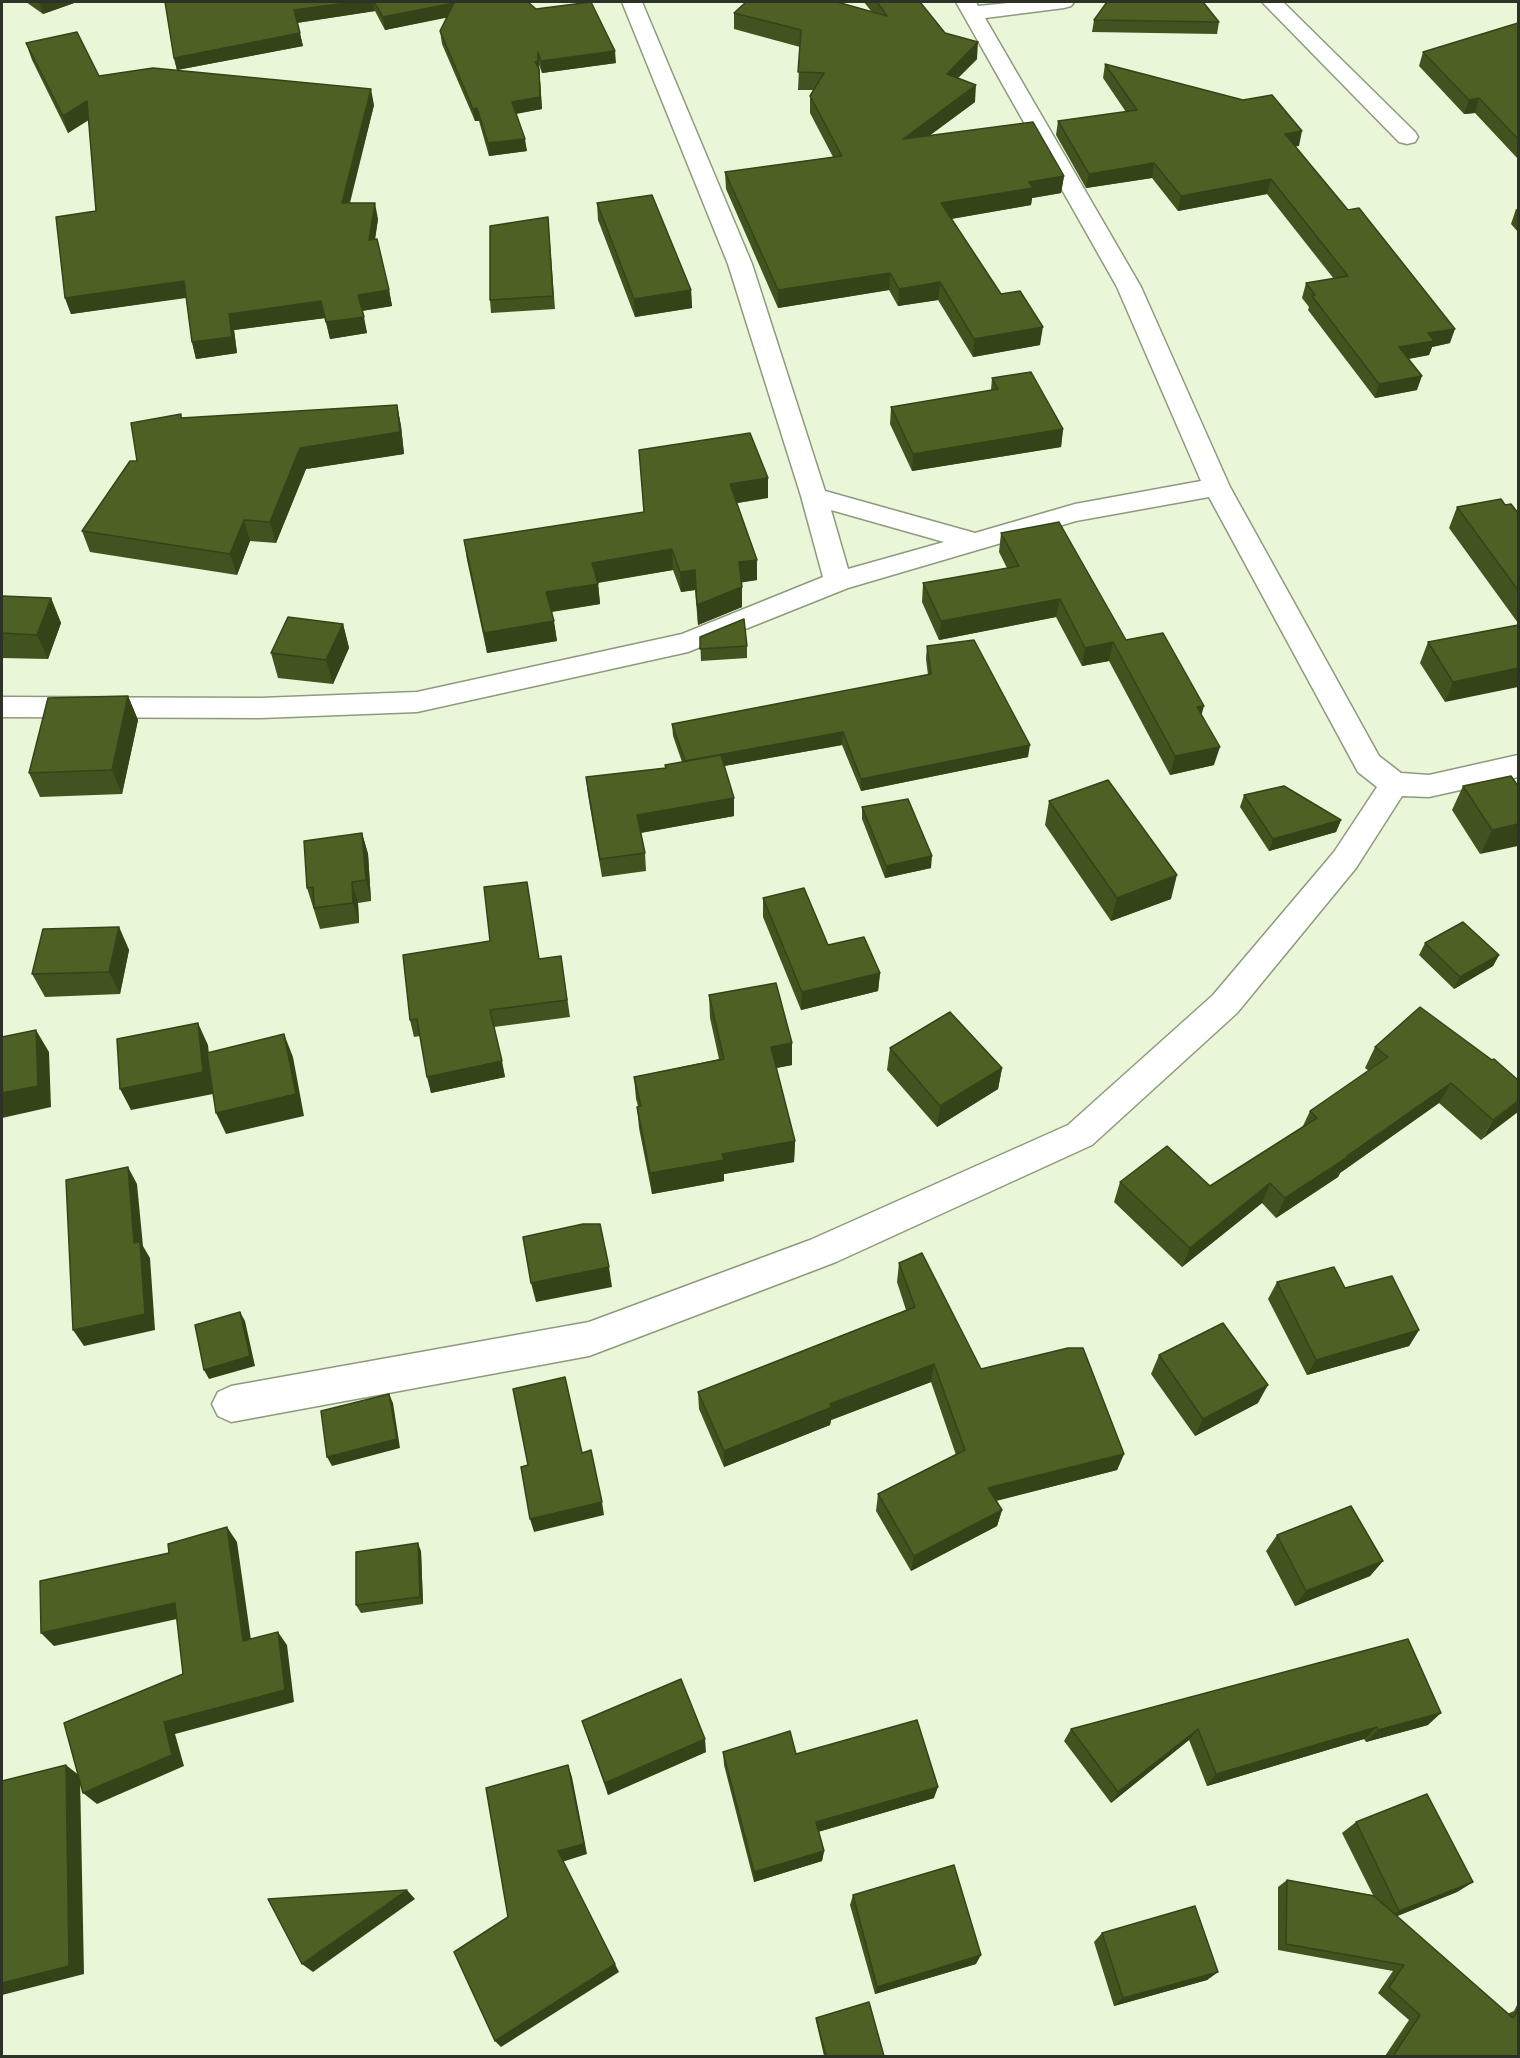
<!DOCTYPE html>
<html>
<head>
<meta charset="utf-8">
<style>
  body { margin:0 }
  #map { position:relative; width:1520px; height:2058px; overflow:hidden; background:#e9f6d7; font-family:Figtree,sans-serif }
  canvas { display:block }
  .frame { position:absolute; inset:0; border:3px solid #2d3226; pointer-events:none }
</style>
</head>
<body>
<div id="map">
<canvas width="1520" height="2058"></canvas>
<div class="frame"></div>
</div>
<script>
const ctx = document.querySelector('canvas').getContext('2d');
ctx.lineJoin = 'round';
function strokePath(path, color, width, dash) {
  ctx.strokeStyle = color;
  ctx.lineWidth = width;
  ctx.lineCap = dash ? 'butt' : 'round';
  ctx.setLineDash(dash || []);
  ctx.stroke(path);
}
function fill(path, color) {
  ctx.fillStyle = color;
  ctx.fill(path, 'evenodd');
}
const minor = new Path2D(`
  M622,2h20l110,262 73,227 150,42 100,-29 126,-23 -84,-194 -161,-285h20l2,4 40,-4h56l-3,4 -7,2 -79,10 156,269 89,200 149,269 22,17 28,2 89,-20v22l-89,20 -27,-1 -46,72 -119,145 -145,132 -256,117 -247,94 -358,66 -13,-6 -6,-12 6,-12 13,-6 358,-64 221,-82 258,-115 145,-130 121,-143 43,-65 -19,-15 -149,-275 -133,24 -228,67 -160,64 -271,60 -156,6 -259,-1v-20l259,1 156,-6 265,-58 141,-57 -22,-81 -73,-232zM831,510l113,32 -96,27z
  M1262,2h21l132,130 3,5 -3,5 -8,2 -8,-2z`);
strokePath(minor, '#8e9a7d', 3);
fill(minor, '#fff');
fill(new Path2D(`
  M26,2h51l-34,12z
  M165,2h363l8,7 80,54 -74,10 -3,-8 3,44 -26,5 11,37 -38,5 -10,-35h-4l-33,-77 -2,-13 7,-14 -62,13 -10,-19 -78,12 6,23 -126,24 -3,-12z
  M864,2h56l25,31 32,26 -19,19 17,24 -45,33 134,41 -3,17 -29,5 -1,7 -80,14 50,75 39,51 -67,12 -35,-57 -40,6 -9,-16 -111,18 -52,-119 -1,-17 108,-15 -23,-44v-17l4,-6h-16l2,-43 -66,-18v-16l137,-2z
  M1094,20l125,2 -2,12 -125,-2z
  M1518,23v136l-43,-46 -11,1 -45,-48 4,-14z
  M26,43l73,33 275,29 -24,98 28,16 -3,21 14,50 3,16 -30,5 5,22 -37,6 -5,-21 -91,12 3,23 -41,6 -4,-17 -6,-44 -115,16 -6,-16 31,-87 -7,-91 -21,13 -36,-73z
  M1105,64l194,82h-4l155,197 -18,4 -3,8 -20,4 8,31 -42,8 -67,-88 1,-3 -7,-9 4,-15 28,-4 -67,-85 -89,17 -26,-33 -66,10 -30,-53 2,-14 68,-9 -23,-34z
  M597,203l94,87 1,18 -57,9 -37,-97z
  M1516,209h2v23l-7,-8z
  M548,217l7,92 -64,4 -1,-13z
  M992,378l71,51 -2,18 -149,24 -22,-47 1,-17 100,-17z
  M397,405l4,21 3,28 -98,15 -30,74 -26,-2 -13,34 -147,-23 -8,-21 55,-70 45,-43z
  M768,498l-31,5 20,57v20l-16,2 1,25 -44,18 -3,-35 -14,2 -8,-22 -75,13 2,21 -48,8 5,29 -70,12 -20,-93 -3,-20z
  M1457,507l61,6v110l-69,-95z
  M1001,533l125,107 76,75 12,50 -44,10 -61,-114 -27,5 -26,-49 -117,23 -17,-38 1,-19 84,-15 -8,-16z
  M2,596l49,2 10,25 -13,36 -46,-1z
  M343,624l6,24 -16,36 -55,-6 -7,-25z
  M1518,625l-73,77 -25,-39 8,-21z
  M700,637l47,9v12l-46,3z
  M927,646l101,111 -167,34 -19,-46 -118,21 10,50 -93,17 4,20 1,18 -44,6 -14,-82 -2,-18 79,-9v-3l17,-3 -9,-26 -1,-12 256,-49 -2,-16z
  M128,696l10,24 -16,74 -82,3 -11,-24z
  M1463,786h55l-38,68 -28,-44z
  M1244,795l97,25 -5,12 -67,19 -29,-44z
  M1049,801l122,98 -60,22 -66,-96z
  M862,807l69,61 -46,10 -23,-59z
  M362,833l6,21 3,47 -13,2 1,20 -39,6 -13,-41z
  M763,898l65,47 52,28 -2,18 -77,19 -38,-93z
  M119,927l10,23 -9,44 -75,3 -13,-23z
  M1425,943l74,12 -6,11 -39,23 -35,-34z
  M561,956l9,61 -76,10 11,50 -74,16 -11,-57 -6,1 -4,-17 129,-61z
  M709,995l83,70 -16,3 19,73 -1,21 -70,12v7l-72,13 -13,-66 -2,-21 1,-1 -2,-7 -2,-22 85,-18 -9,-41z
  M1375,1047l143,33 -37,60 -42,-37 -99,70 -2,4 -62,41 -14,-15 -80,64 -68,-65 6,-20 90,4 92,-58 8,-17 59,-40 -4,-3z
  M890,1048l112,20 -4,21 -61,38 -50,-57z
  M899,1263l82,106 143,85 -7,16 -121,31 6,9 -5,16 -86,45 -35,-60 2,-17 78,-39 -25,-73 -100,38 -1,5 -106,42 -25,-58 -1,-17 208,-82 -9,-28z
  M1277,1282l68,6 74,42 -10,16 -102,29 -39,-76z
  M1159,1355l99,48 -63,33 -44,-62z
  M1277,1535l106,26 -13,15 -75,30 -29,-55z
  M421,1551l2,53 -62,9 -5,-8z
  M582,1721l124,31 -98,43z
  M1428,1725l-62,17 -2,-3 -157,47 -18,-46 -78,63 -47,-62 7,-12z
  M723,1752l73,2 138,44 -116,34 6,19 -2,10 -68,21 -30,-117z
  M1356,1822l117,60 -16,10 -60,24 110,98 7,-3 4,-8v53h-133l24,-36 -31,-27 15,-22 -115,-21v-63l9,-7 86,15 -31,-62z
  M853,1895l123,69 -101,30 -25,-89z
  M1102,1933l116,39 -11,8 -93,26 -20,-64z
  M816,2018l67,38h-59l-8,-35z`), '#41531e');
fill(new Path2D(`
  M39,2h38l-34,12z
  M354,2h19l2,9 -79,12 -2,-13z
  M454,3l1,13 -70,14 -2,-13z
  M300,33l3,13 -126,24 -3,-12z
  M978,42l-1,17 -32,32 2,-17z
  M615,51l1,12 -74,10 -1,-12z
  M538,52l4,57 -29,5 -1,-12 23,-40z
  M976,85l-1,17 -73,54 1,-17z
  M371,89l3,16 -29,115 -3,-17z
  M1479,98l-4,15 -11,1 5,-14z
  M87,101l5,16 -24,16 -5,-17z
  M477,108l2,13h-4l-2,-12z
  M1302,131l-3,15 -18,3 4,-15z
  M525,139l2,12 -38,5 -1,-13z
  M1154,163l-2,15 -66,10 3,-14z
  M1064,176l-3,17 -29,5 -1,7 -92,16 2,-18 88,-21z
  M1271,179l-4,15 -89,17 3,-15z
  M375,203l3,16 -6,38 -3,-17z
  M890,273l-1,17 -111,18v-18z
  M184,281l5,16 -118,17 -6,-16z
  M940,282l-2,18 -40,6 1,-17z
  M389,290l3,16 -31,5 -3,-16z
  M691,290l1,18 -57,9 -1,-18z
  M321,301l4,17 -91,12 3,23 -41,6 -4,-17 37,-28z
  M364,317l3,16 -37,6 -4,-17z
  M1043,327l-3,18 -67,12 1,-18z
  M1455,329l-5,14 -18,4 -3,8 -35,6 5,-14 29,-14z
  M1422,376l-5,14 -42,8 4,-14z
  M397,405l4,21 3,28 -98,15 -30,74 -6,-21 30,-74z
  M1063,429l-2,18 -149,24 1,-17z
  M768,478v20l-37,6 -1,-20z
  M244,520l6,21 -13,34 -7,-21z
  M672,549l1,21 -79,13 -2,-20z
  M757,560v20l-18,3v-21z
  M695,570v20l-14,2 -1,-20z
  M598,584l2,20 -51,8 -3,-20z
  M742,587v20l-44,18 -1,-20z
  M51,598l10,25 -13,36 -11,-24z
  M1060,599l-4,18 -117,23 2,-19z
  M554,621l3,20 -70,12 -3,-20z
  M343,624l6,24 -16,36 -7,-24z
  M1113,642l-4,19 -27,5 3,-18z
  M1518,668v19l-73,15 8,-20z
  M128,696l10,24 -16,74 -10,-24z
  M1204,706l-5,18 -2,-17z
  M843,732l-1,13 -157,28v-12z
  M1030,745l-2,12 -167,34v-12z
  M1220,747l-6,18 -44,10 5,-19z
  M734,798v18l-95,17 -2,-18z
  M1341,820l-5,12 -67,19 4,-12z
  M1518,824v22l-38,8 12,-24z
  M362,833l6,21 3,47 -5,-21z
  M932,856l-1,12 -46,10 1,-12z
  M1177,875l-6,24 -60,22 6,-23z
  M352,882l6,21 1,20 -6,-20z
  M119,927l10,23 -9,44 -11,-22z
  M1499,955l-6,11 -39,23 6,-12z
  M880,973l-2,18 -77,19 1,-18z
  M198,1023l10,22 5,49 -82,16 -11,-21z
  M36,1030l13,22 2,55 -49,11v-25z
  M284,1034l9,23 11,59 -78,18 -10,-21z
  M792,1043v22l-21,4v-22z
  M502,1061l3,16 -74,16 -4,-16z
  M1002,1068l-4,21 -61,38 3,-21z
  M1451,1083l-12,20 -99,70 -2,4 -62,41 9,-20z
  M1518,1101v11l-37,28 12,-20z
  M795,1141l-1,21 -70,12v7l-72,13 -2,-21 72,-19z
  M128,1167l9,17 6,62 7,12 5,72 -71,16 -11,-16 61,-87z
  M1270,1183l-8,20 -80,64 8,-19z
  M609,1267l3,20 -76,15 -5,-19z
  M240,1312l5,9 10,45 -46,13 -5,-9z
  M1419,1330l-10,16 -102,29 9,-15z
  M934,1364l-3,18 -100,38 -1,5 -106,42v-16l106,-47z
  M1268,1385l-10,18 -63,33 8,-17z
  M389,1394l4,9 7,45 -68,18 -5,-9z
  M1124,1454l-7,16 -134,34 5,-16z
  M602,1502l2,13 -70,17 -4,-13z
  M1002,1510l-5,16 -86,45 3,-15z
  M227,1527l10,15 16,112 -10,-13z
  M418,1543l3,8 2,53 -3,-7z
  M1383,1561l-13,15 -75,30 11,-15z
  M175,1603l11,14 -132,29 -13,-13z
  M278,1632l9,13 7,57 -119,32 9,32 -87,38 -14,-11 81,-71z
  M1441,1713l-13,12 -62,17 12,-12z
  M1377,1727l-13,12 -157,47 9,-12z
  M1198,1729l-9,11 -78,63 7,-11z
  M705,1739l1,13 -98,43 -3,-12z
  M66,1765l14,11 4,198 -82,21v-12z
  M568,1765l4,12 15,77 -25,8 -4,-11z
  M938,1787l-4,11 -120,35 2,-11z
  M824,1851l-2,10 -68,21v-10z
  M1473,1882l-16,10 -72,29 14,-10z
  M407,1890l8,9 -102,73 -11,-8z
  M981,1955l-5,9 -101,30 2,-7z
  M615,1964l4,8 -118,75 -6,-6z
  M1218,1972l-11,8 -93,26 9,-8z`), '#354418');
const building = new Path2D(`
  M165,2h189l-60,8 6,23 -126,25z
  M374,2h154l8,7 55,-7 24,49 -74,10 -3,-9v9l-3,1 4,7 1,28 -28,5 13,37 -37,4 -11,-35 -4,1 -33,-78 14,-28 -71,14z
  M746,2h91l50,14 -10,-14h43l25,31 33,9 -31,32 29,11 -73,54 130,-17 31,54 -35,6 4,6 -92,15 60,91 19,-3 23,36 -69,12 -34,-57 -41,7 -9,-16 -112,17 -53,-118 117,-16 -32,-60 14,-23 -26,-1 3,-42 -67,-17z
  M1107,2h96l16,20 -125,-2z
  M1518,23v116l-39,-41 -10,2 -46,-48z
  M77,32l22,44 54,-8 218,21 -29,114h33l-6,37 8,-1 12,51 -31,5 6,22 -38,5 -5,-21 -92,13 3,23 -40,5 -8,-61 -119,17 -9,-81 40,-6 -9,-110 -24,15 -37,-73z
  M1105,64l138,36 29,-5 30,36 -17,3 63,76 11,-2 96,121 -27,4 6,8 -35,6 23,29 -43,8 -67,-88 3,-1 -9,-12 42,-7 -77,-97 -90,17 -27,-33 -65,11 -31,-53 79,-11z
  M652,195l39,95 -57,9 -37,-96z
  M548,217l5,79 -63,4v-74z
  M1031,372l32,57 -150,25 -22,-47 107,-18 -6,-11z
  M397,405l3,27 -100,16 -30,74 -26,-2 -14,34 -148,-23 48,-70h7l-6,-38 50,-9v4z
  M750,433l18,45 -38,6 27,76 -18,2 3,25 -45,18 -2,-35 -15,2 -8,-23 -80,14 6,21 -52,8 8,29 -70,12 -20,-93 180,-28 -5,-62z
  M1501,499l4,6 6,-1 7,9v77l-61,-83z
  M1059,522l67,118 37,-7 41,73 -7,1 23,40 -45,9 -62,-114 -28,6 -25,-49 -119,22 -18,-38 96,-17 -18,-33z
  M2,596l49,2 -14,37 -35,-2z
  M288,617l55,7 -17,36 -55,-7z
  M744,619l3,27 -47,3v-12z
  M1518,625v43l-65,14 -25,-40z
  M974,640l56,105 -169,34 -18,-47 -158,29 -13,-37 259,-50 -4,-28z
  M128,696l-16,74 -83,3 19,-75z
  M721,755l13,43 -97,17 8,38 -45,6 -14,-82 80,-9 -1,-3z
  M1511,776l7,10v38l-26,6 -29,-44z
  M1108,780l69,95 -60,23 -68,-97z
  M1284,786l57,34 -68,19 -29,-44z
  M908,799l24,57 -46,10 -24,-59z
  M362,833l4,47 -14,2 1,21 -39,5 -1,-21 -6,1 -3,-47z
  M527,882l12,77 22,-3 6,44 -77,10 12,51 -75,16 -10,-58 -7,1 -7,-65 87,-14 -6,-54z
  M804,888l24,57 36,-8 16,36 -78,19 -39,-94z
  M1463,922l36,33 -39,22 -35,-34z
  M119,927l-10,45 -77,2 11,-45z
  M776,983l16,60 -21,4 24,94 -73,13 2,6 -74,13 -13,-66 4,-1 -7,-29 90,-18 -15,-64z
  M1420,1007l72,53 2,-1 24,21v21l-25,19 -42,-37 -104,73 1,1 -63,41 -15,-15 -80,65 -70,-66 47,-36 43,40 107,-68 -7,-7 78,-54 -13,-10z
  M950,1012l52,56 -62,38 -50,-58z
  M198,1023l5,49 -83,17 -3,-50z
  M36,1030l2,56 -36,7v-56z
  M284,1034l12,60 -80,19 -9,-60z
  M128,1167l6,76 6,-1 5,72 -72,16 -7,-150z
  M583,1224h17l9,43 -78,16 -8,-46z
  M922,1253l59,116 87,-21h15l41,106 -136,34 14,22 -88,46 -36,-62 87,-44 -31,-86 -104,40 2,3 -108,44 -26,-59 217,-85 -16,-44z
  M1334,1267l11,21 47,-12 27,54 -103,30 -39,-78z
  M240,1312l10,44 -46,14 -9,-45z
  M1223,1323l45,62 -65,34 -44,-64z
  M565,1377l17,76 9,-3 11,52 -72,17 -9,-52 7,-2 -15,-76z
  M389,1394l8,45 -70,18 -6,-46z
  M1351,1506l32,55 -77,30 -29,-56z
  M227,1527l16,114 35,-9 7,58 -121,32 8,33 -89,38 -19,-70 119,-49 -8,-71 -134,30 -1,-52 129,-28 -1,-9z
  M418,1543l2,54 -64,8v-53z
  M1408,1639l33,74 -63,17 -1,-3 -161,47 -18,-45 -80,63 -47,-63z
  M681,1679l24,60 -100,44 -23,-62z
  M917,1720l21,67 -122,35 8,29 -70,21 -31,-120 67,-21 6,23z
  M66,1765l3,201 -67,17v-202z
  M568,1765l16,79 -26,7 57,113 -120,77 -41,-89 54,-35 -22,-129z
  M1427,1794l46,88 -74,29 -43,-89z
  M954,1865l27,90 -104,32 -24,-92z
  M1287,1880l87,16 139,122 5,-8v46h-125l27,-41 -31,-28 15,-22 -118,-21z
  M407,1890l-105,74 -34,-65z
  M1195,1906l23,66 -95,26 -21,-65z
  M869,2002l15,54h-58l-10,-38z`);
fill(building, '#4c6123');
strokePath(building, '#354418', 1.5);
</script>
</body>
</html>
